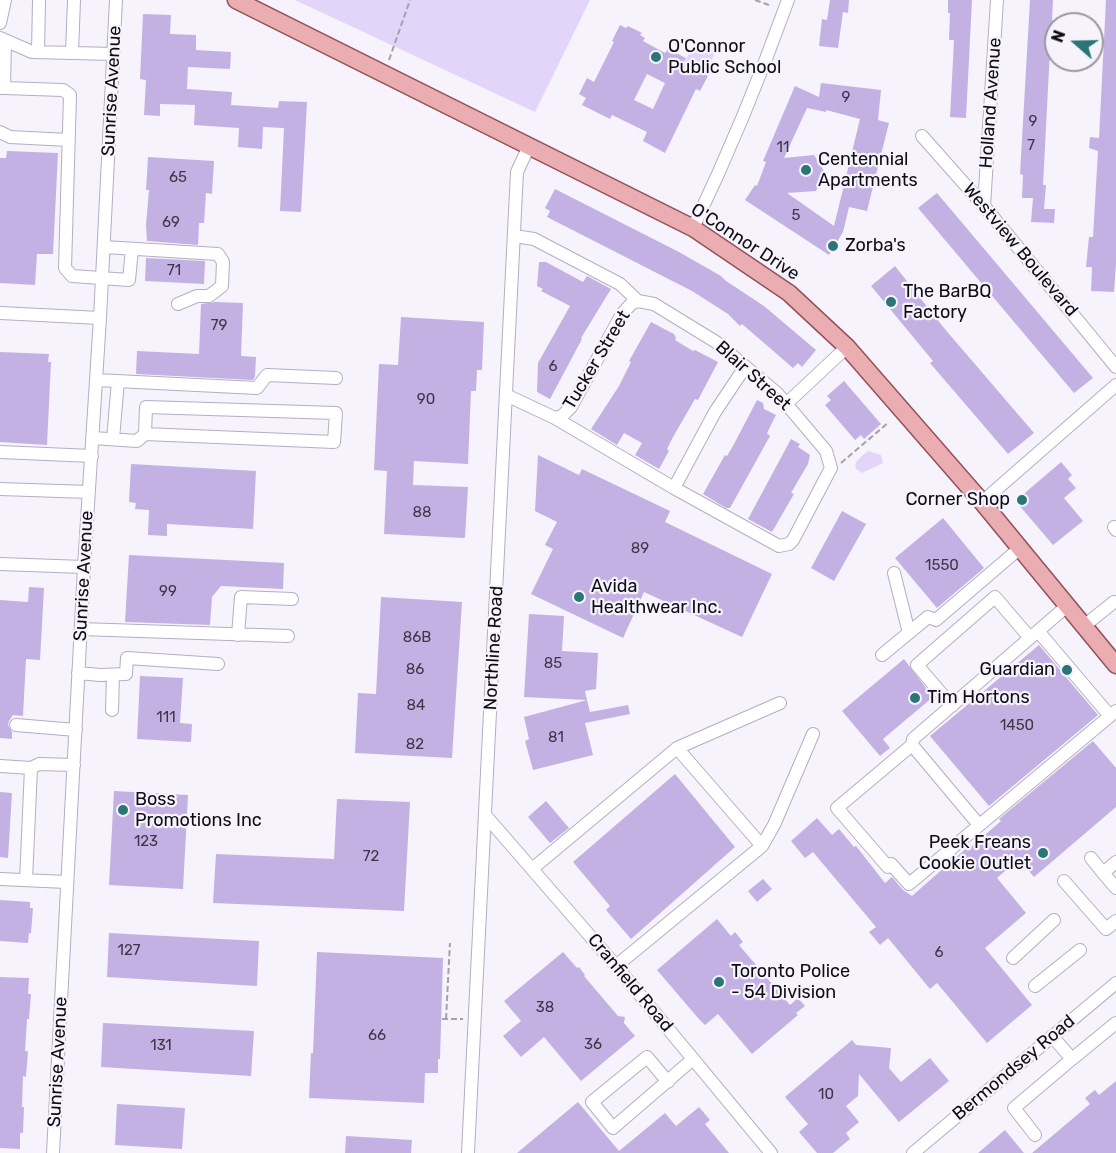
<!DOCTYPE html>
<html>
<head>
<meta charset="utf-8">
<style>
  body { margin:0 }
  #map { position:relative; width:1116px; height:1153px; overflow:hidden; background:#f6f3fd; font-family:Rubik,sans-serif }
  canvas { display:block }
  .north { position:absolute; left:1044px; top:12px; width:60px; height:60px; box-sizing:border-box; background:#f6f3fd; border:2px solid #9a979f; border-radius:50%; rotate:290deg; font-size:16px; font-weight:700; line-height:24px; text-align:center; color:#0f0d13 }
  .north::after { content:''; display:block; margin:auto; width:21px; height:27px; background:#2a7575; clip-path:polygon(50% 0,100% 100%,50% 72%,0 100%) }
</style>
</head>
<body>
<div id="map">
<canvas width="1116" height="1153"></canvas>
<div class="north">N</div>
</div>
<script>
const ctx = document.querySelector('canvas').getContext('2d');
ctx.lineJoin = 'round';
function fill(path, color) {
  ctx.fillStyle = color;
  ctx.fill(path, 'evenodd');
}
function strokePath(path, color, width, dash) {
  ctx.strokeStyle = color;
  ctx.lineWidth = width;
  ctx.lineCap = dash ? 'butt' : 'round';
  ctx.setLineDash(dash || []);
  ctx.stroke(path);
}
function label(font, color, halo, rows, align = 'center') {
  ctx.font = font + ' Rubik,sans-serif';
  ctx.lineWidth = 4.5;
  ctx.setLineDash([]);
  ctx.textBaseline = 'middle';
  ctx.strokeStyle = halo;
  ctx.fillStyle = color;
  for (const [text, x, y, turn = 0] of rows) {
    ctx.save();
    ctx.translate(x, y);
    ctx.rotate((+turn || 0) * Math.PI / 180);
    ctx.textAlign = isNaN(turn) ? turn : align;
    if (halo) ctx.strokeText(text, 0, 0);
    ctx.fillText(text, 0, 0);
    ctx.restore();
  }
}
fill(new Path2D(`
  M295,0h295l-55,112z
  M695,42l21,9 -11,22 -21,-10z
  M868,451l13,4 2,8 -21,10 -6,-4c-3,-8 6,-13 12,-18z`), '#e2d5f9');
fill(new Path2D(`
  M830,0h19l-1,13 -5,-1 -5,36 -19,-2 3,-27 5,1z
  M948,0h24l-6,118 -16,-1 4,-77h-5l1,-27h-2z
  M1030,0h23l-1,20h4v12l-5,-1 -8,154h3l-2,24h11l-1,14 -23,-1 2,-24h-11l1,-23 -3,-1z
  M1106,0h10v263l-2,29 -23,-1 1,-24h-6l3,-30h4l5,-86 -9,-3 1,-11 9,1z
  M143,14l28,1 -1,19 26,1v15l35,2 -1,17 -42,-2 -1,22 45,3 -1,13 47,3 1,-7 28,1 -6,110 -21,-1 4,-83 -21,-1 -1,22 -24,-2 1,-19 -45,-3 1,-20 -35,-1v12l-16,-1 2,-35 -6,-1z
  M620,25l6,3 2,-2 14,7 -2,2 5,3 -2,3 22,12 3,-4 18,9 -3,5 25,13 -8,15 -4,-2 -31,64 -22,-12 4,-9 -35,-17 -2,4 -28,-14 4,-7 -7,-4 8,-16 7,4 20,-40 -2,-1zM647,74l18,9 -12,26 -19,-9z
  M821,83l60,7 -3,30 11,3 -22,88 -18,-4 -6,25 -14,23 -84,-55 10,-15 2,1 9,-24 -3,-1 32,-75 24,11zM807,108l19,4v-2l34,9 -26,107 -47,-33 29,-2 9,-18 -11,-18 -30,3z
  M7,151l51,2 -5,101h-16l-2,31 -35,-2v-125h6z
  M148,157l66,4 -2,33 -6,-1 -2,30h-5l-1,22 -51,-4 -1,-16 3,-35h-3z
  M555,189l124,63 42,24 5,5 38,25 52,44 -14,17 -4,-4 -5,5 -51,-44 -2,2 -12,-12 -36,-23 -145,-74 3,-6 -5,-3z
  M937,193l156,185 -19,15 -156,-185z
  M146,258l59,3 -1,23 -59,-3z
  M539,262h7l37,20 4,-6 24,13 -30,49 1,1 -32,60 -13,-7 1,-29 32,-57 -29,-15 2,-2 -6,-3z
  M895,266l49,62 90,105 -26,21 -78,-91 3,-2 -62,-75z
  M215,302l28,1 -2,53 15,1 -1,19 -2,4 -117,-6 1,-23 62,3 2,-50z
  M401,317l83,5 -2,48h-5l-1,21h-5l-3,73 -54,-3 -1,24 55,2 -3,50 -1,1 -80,-4 3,-63 -13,-1 5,-106 19,1z
  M651,322l23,12 2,4 -1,2 18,11 2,-1 23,12 -20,38 -3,-1 -22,38 -6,12 2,2 -10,18 -24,-14 7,-12 -18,-10 -7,12 -26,-16 28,-43 12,-24 -2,-1z
  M0,352l49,2 -1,8h3l-4,83 -47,-3z
  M844,381l37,43 -17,15 -3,-4 -6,5 -30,-35 6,-5 -4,-4z
  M757,400l6,3 1,6 12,6 -9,18 3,3 -40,72h-4l-23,-14 22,-39 2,1 7,-12z
  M791,439l9,5 -2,3 12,8 -2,9 -17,29 3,1 -22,38 -24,-13z
  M538,455l41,20 3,-6 88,42 -5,11 107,52 -30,63 -98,-45 -21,46 -92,-44 22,-45 -8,-4 12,-23 -22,-11z
  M1061,462l11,13 -4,4 8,9 -12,10 19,23 -30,24 -35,-41 1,-6z
  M131,464l125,7 -3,58 -86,-5v12l-19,-1 1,-25 -14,-1 1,-6 -7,-1z
  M842,511l24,13 -32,57 -23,-13z
  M943,518l41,50 -47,40 -42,-50z
  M129,555l155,8 -1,26 -62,-3 -9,11 -2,28 -85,-3z
  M29,587l15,1 -4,72 -14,-1 -3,57 -10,-1 -4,6 -1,4 4,7v7l-12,-1v-138l28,2z
  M381,597l81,5 -10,156 -97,-5 3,-60 18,1z
  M529,614l35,2 -2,35 36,2 -2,36 -11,2 2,9 -63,-3z
  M1039,645l59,70 -109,91 -59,-70z
  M904,659l29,38 -50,42 7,9 -10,8 -38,-45z
  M140,676l43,2 -3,45 12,1 -1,18 -54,-3z
  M587,700l3,12 38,-7 2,9 -45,9 8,32 -60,15 -8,-29 4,-2 -5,-22z
  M1093,741l23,27v39l-82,70 -15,-18 -22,19 29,35 -41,35 47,57 -45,38 -50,-60 -7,6 -42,-51 -8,7 -11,-13 7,-5 -63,-75 -8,6 -14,-17 26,-23 15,17 7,-6 15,18 2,-1 29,37 7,-6 11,13 9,6 58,-51 1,2 30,-26 -2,-2z
  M675,774l60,73 -104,92 -25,-29 4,-4 -37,-44z
  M114,791l74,4 -5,94 -74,-4z
  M0,792l12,1 -4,65 -8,-1z
  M337,799l73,3 -6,109 -191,-8 3,-49 118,5z
  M546,801l23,27 -19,15 -22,-26z
  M763,879l9,10 -15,13 -9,-11z
  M0,900l30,2v6h3l-2,25h-2l-1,10 -28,-2z
  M717,919l14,17 4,-4 8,10 -4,3 51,60 8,-7 7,8 -9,7 2,2 -46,39 -34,-40 -13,11 -7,-7 -41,-48z
  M109,933l150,8 -2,45 -150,-9z
  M317,952l126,6 -3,101h-2v14h-13l-1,30 -115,-5 2,-45h2z
  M563,952l14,16 2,-1 6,8 -1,1 34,40 7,1 -1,6 11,13 -54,45 -37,-44 -23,20 -18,-21 18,-15 -17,-20z
  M0,977l29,1 -1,16h3l-2,25h-2l-2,32h3l-2,26 -3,-1 -1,31h2l-1,26h-3v16l-20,-1z
  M103,1023l151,8 -3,45 -150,-9z
  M852,1040l4,5 35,3 -2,20 12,14 29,-24 19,23 -50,41 -40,-48 -1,22 -12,10 13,16 -13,11 4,6 -17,14h-16l-18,-21 9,-8 -23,-27z
  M1116,1081v72h-84l58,-49 -5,-6 10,-8 4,5z
  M578,1102l41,49 46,-38 11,13 23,-19 11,13 -5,4 24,29h-212z
  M117,1104l68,4 -3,41 -67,-4z
  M1005,1130l19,23h-46z
  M346,1136l66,4 -1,13h-66z`), '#c4b1e3');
const minor = new Path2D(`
  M0,23l5,-23
  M0,38l32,14 81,2
  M38,52l1,-52
  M72,53l2,-53
  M0,88h4l1,-47
  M4,88l59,2 7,5 -5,173 7,8 57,4 3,-31
  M0,132l10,5 59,3
  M922,136l62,70 132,161
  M984,206l13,-206
  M693,228c36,-75 67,-150 95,-228
  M104,247l114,7 5,8 -1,24 -13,10h-12l-19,8
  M0,313l100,5
  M96,380l161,8 10,-13 69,3
  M506,395l49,23 119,70 105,58 10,-2 4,-4 38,-72 -5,-17 -49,-58 -61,-51 -62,-38 -16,-3 -18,-17 -86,-45 -20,-3
  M786,404l61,-57
  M146,407l190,6 -2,29 -189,-8z
  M555,418l7,-2 9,-9 51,-93 10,-11 6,-2
  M93,438l44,3 8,-7
  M113,439l5,-58
  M0,452l92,4
  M674,488l41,-76 30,-45
  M0,489l89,3
  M982,502l134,-117
  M1114,527l2,3
  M0,564l84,3
  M894,573l15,60
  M1067,606l-154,133 -1,6 -75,63 51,59 3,-3 18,20 207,-173
  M1084,626l30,-24
  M81,629l207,7
  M1038,631l72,85
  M238,635l3,-38 51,2
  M882,655l46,-38 8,3 84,-72
  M78,673l22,2 26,-1 1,-16 91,6
  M952,706l-35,-41 78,-68 35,41
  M112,710l1,-35
  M16,725l60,5
  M912,745l67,80
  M677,748l103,-45
  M0,766l31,2 8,-4 35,1
  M486,816l130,150 155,187
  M762,846l12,-21 39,-91
  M1091,858l12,15 13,-11
  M532,869l145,-121 85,98 -146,120
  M1103,873l13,15
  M0,879l67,3
  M26,880l5,-112
  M1064,881l42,48 10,-8
  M1013,958l41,-38
  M1035,986l45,-36
  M1072,1059l44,-36
  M668,1082l-21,-25 -55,45 21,26 80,-69
  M1035,1135l-21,-27 58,-49 -20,-23
  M53,1153l31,-586 16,-249 16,-318
  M468,1153l49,-981 12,-26
  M913,1153l203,-170`);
const major = new Path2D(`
  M236,0l457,228 96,65 58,54 135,155 134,163`);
strokePath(minor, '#b4aebe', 14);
strokePath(major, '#945259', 19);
strokePath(new Path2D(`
  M755,0l14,5
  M389,60l21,-60
  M841,463l48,-41
  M442,1019h21
  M446,1019l4,-76`), '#a3a1a9', 2, [6, 3]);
strokePath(minor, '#fff', 12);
strokePath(major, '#eaadb2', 16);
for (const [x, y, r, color] of [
  [656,57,6,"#2a7575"],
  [806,170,6,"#2a7575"],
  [833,246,6,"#2a7575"],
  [891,302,6,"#2a7575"],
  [1022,500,6,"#2a7575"],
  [579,597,6,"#2a7575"],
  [1067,670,6,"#2a7575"],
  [915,698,6,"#2a7575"],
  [123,810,6,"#2a7575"],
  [1043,853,6,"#2a7575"],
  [719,982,6,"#2a7575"]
]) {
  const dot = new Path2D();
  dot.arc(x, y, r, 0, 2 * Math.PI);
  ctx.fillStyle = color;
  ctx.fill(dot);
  strokePath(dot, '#f6f3fd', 2);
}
label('15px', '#3c3647', null, [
  ["9",846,98],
  ["9",1033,122],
  ["7",1031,146],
  ["11",783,148],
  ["65",178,178],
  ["5",796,216],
  ["69",171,223],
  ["71",174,271],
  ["79",219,326],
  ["6",553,367],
  ["90",426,400],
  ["88",422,513],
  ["89",640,549],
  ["1550",942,566],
  ["99",168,592],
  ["86B",417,638],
  ["85",553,664],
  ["86",415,670],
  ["84",416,706],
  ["111",166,718],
  ["1450",1017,726],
  ["81",556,738],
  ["82",415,745],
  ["123",146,842],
  ["72",371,857],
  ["127",129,951],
  ["6",939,953],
  ["38",545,1008],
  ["66",377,1036],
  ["36",593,1045],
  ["131",161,1046],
  ["10",826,1095]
]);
label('18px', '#0f0d13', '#f6f3fd', [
  ["O'Connor",668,47],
  ["Public School",668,68],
  ["Centennial",818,160],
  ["Apartments",818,181],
  ["Zorba's",845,246],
  ["The BarBQ",903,292],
  ["Factory",903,313],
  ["Corner Shop",1010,500,"right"],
  ["Avida",591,587],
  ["Healthwear Inc.",591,608],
  ["Guardian",1055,670,"right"],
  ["Tim Hortons",927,698],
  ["Boss",135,800],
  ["Promotions Inc",135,821],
  ["Peek Freans",1031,843,"right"],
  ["Cookie Outlet",1031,864,"right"],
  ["Toronto Police",731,972],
  ["- 54 Division",731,993]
], 'left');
label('18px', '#0f0d13', '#f6f3fd', [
  ["Sunrise Avenue",112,91,-87],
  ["Holland Avenue",991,103,-86],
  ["O'Connor Drive",745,242,33],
  ["Westview Boulevard",1020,250,50],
  ["Tucker Street",597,360,-59],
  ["Blair Street",753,376,42],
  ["Sunrise Avenue",84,576,-87],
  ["Northline Road",494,648,-87],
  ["Cranfield Road",630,983,50],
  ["Sunrise Avenue",58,1062,-87],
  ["Bermondsey Road",1014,1068,-40]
]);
</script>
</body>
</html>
